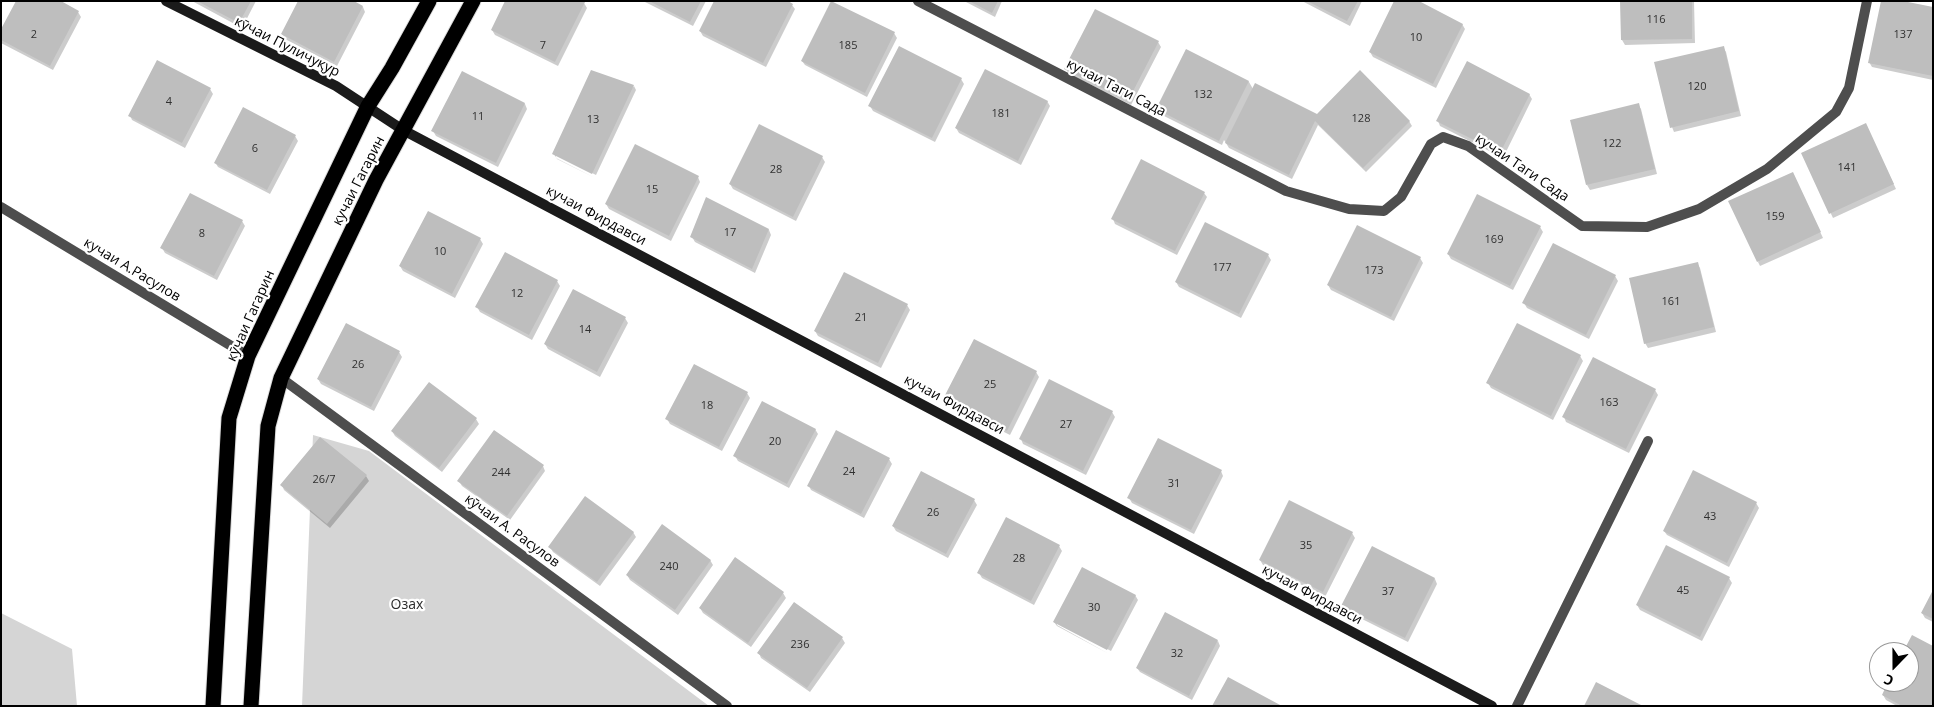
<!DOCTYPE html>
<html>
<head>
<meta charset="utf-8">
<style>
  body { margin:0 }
  #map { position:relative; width:1934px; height:707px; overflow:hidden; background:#fff; font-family:"Open Sans",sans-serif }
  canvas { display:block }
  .frame { position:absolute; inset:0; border:2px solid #000; pointer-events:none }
  .north { position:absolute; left:1869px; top:642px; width:50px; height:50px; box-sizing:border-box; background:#fff; border:1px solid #999; border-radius:50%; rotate:202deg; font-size:14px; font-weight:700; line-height:20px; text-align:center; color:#000 }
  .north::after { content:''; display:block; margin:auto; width:18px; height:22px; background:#000; clip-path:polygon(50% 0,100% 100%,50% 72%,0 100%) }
</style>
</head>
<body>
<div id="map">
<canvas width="1934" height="707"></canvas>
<div class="frame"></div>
<div class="north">С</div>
</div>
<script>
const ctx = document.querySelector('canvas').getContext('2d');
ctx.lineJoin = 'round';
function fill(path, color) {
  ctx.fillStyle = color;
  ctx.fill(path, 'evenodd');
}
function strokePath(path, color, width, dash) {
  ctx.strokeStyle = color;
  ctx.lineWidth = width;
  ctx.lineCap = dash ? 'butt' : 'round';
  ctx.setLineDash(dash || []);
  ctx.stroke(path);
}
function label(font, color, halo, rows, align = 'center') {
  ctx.font = font + ' "Open Sans",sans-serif';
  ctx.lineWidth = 4.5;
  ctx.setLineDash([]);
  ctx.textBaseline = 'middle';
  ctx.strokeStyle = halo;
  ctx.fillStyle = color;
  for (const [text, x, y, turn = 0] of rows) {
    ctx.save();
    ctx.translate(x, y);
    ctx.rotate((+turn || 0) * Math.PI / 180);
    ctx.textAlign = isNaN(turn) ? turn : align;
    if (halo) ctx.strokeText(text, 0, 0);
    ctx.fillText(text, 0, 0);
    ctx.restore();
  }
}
fill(new Path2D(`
  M313,435l56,16 340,255h-407z
  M1,613l71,36 5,57h-76z`), '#d5d5d5');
fill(new Path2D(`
  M192,1h64l-14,27z
  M351,1l12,6 2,5 -28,54 -52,-27 -3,-5z
  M643,1h63l-13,25z
  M964,1h38l-7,16z
  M1302,1h60l-12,25z
  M1622,1h72l1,42 -70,2 -3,-5z
  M584,3l3,5 -29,58 -63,-31 -3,-5z
  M792,5l3,4 -29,58 -63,-31 -3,-5z
  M1933,9v71l-61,-13 -3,-5z
  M78,12l3,5 -28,53 -52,-27v-11z
  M1462,24l3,5 -29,59 -63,-31 -3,-5z
  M894,33l3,5 -30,59 -62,-32 -3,-4z
  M1158,42l3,5 -30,58 -62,-31 -3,-5z
  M1723,47l3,5 15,64 -67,16 -2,-5z
  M1186,50l63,32 4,7 64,27 92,5 3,5 -46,46 -48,-47 -26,54 -63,-31 -5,-8 -2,5 -62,-31 -3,-5z
  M462,73l63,31 2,5 -29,58 -62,-31 -3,-5z
  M961,79l3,5 -29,58 -62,-31 -3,-5z
  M634,86l2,4 -40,85 -40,-20v3l39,20 -38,-19 -3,-5z
  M210,89l3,5 -28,54 -53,-28 -2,-5z
  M1529,94l3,5 -29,59 -63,-32 -2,-5z
  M1047,101l3,5 -29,59 -62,-32 -3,-5z
  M1638,105l3,4 16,65 -67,16 -3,-5z
  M1868,130l28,59 -63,29 -31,-65z
  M295,136l3,5 -28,53 -52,-27 -3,-5z
  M822,157l3,5 -29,59 -63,-32 -3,-5z
  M698,177l2,5 -29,59 -62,-32 -3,-5z
  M1795,178l28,60 -63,28 -2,-4z
  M1204,193l3,4 -30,58 -62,-31 -2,-5z
  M706,199l63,31 2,5 -16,38 -60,-31 -3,-5z
  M428,212l52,27 3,5 -28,54 -52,-27 -3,-5z
  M242,221l3,5 -28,54 -52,-27 -3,-5z
  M1540,227l3,5 -30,58 -62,-31 -3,-5z
  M1268,255l3,5 -30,58 -62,-31 -3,-5z
  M1420,258l3,5 -29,58 -63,-31 -3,-5z
  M1697,263l3,5 16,64 -68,16 -3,-5z
  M1615,276l3,5 -29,58 -62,-31 -3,-5z
  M557,281l3,5 -28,54 -52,-28 -3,-5z
  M907,305l3,5 -29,58 -63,-32 -3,-5z
  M625,318l3,5 -28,54 -52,-28 -3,-5z
  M399,352l3,5 -28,54 -53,-27 -3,-5z
  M1580,356l3,5 -30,59 -62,-32 -3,-5z
  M1036,372l3,5 -29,58 -62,-31 -3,-5z
  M429,383l47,36 3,5 -37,48 -47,-36 -3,-5z
  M1655,390l3,5 -29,58 -63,-31 -2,-5z
  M747,393l3,5 -28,53 -52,-27 -3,-5z
  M1112,412l3,5 -29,58 -63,-31 -2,-5z
  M815,429l3,5 -29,54 -51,-27 -3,-5z
  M889,459l3,5 -28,54 -53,-28 -2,-4z
  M543,466l2,5 -35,49 -48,-34 -3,-5z
  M1221,471l2,5 -29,58 -62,-31 -3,-5z
  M366,476l3,5 -39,47 -46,-38 -2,-5z
  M974,500l3,5 -29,53 -52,-27 -3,-5z
  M1756,503l3,5 -30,59 -62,-32 -3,-4z
  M633,532l3,5 -36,49 -47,-34 -3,-5z
  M1352,533l3,5 -30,59 -62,-32 -3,-5z
  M1059,546l3,5 -28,54 -52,-27 -3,-5z
  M1372,548l63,31 2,5 -29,58 -62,-31 -3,-5z
  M736,559l47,34 3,5 -35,49 -48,-34 -3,-5z
  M710,560l3,5 -35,50 -48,-35 -3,-5z
  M1729,578l3,5 -30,58 -62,-31 -3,-5z
  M1933,592v30l-8,-4 -3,-5z
  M1135,595l3,5 -27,51 -54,-29v3l52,29 -52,-28 -3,-4z
  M842,638l3,5 -35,49 -49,-34 -2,-5z
  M1218,641l2,5 -28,54 -52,-28 -3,-4z
  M1933,647v59h-36l-11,-6 -3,-5 7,-13h19v-30h-4z`), '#0003');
fill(new Path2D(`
  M16,1h45l18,10 -29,55 -49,-26v-11z
  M197,1h54l-12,22z
  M298,1h56l9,5 -29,56 -53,-28z
  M505,1h78l2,1 -30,60 -64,-32z
  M649,1h52l-11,21z
  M714,1h74l5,3 -30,59 -64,-32z
  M831,1l64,31 -30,61 -64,-32z
  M969,1h29l-6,12z
  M1307,1h51l-11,20z
  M1394,1h25l44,23 -30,60 -64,-32z
  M1620,1h72v38l-71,1z
  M1881,1h22l30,6v69l-65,-13z
  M1095,9l64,32 -31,60 -64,-32z
  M899,46l63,32 -30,60 -64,-32z
  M1724,46l15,65 -69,17 -16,-66z
  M1186,49l63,32 -30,60 -63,-32z
  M157,60l54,28 -29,55 -54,-27z
  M1467,61l63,33 -30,59 -64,-32z
  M985,69l63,32 -30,60 -63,-33z
  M591,70l43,15 -42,89 -40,-20z
  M1360,70l50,51 -47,47 -48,-47 -26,54 -64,-32 30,-60 62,31z
  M462,71l63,32 -29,60 -65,-32z
  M1639,103l16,66 -69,16 -16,-65z
  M243,107l53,28 -29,55 -53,-27z
  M1866,123l28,61 -65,30 -28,-61z
  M759,124l64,32 -30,61 -64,-33z
  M635,144l64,32 -30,60 -64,-32z
  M1141,159l64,33 -30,59 -64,-32z
  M1793,172l28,60 -64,30 -29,-61z
  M190,193l53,27 -29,56 -54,-28z
  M1477,194l64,32 -31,60 -63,-32z
  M706,197l63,32 -17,40 -62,-32z
  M428,211l53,27 -29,56 -53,-28z
  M1205,222l64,32 -30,60 -64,-32z
  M1357,225l64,32 -30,60 -64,-32z
  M1553,243l63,32 -30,60 -64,-32z
  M505,252l53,28 -29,55 -54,-28z
  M1698,262l16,65 -70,17 -15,-66z
  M844,272l64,32 -30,59 -64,-32z
  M573,289l53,28 -29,55 -53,-28z
  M346,323l54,28 -29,56 -54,-28z
  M1517,323l64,32 -30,61 -65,-33z
  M974,339l63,32 -30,60 -64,-32z
  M1593,357l63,32 -30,60 -64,-32z
  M694,364l54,28 -29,55 -54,-28z
  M1049,379l64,32 -30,60 -64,-32z
  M429,382l48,36 -38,50 -48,-37z
  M762,401l54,28 -29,55 -54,-28z
  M494,430l50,35 -37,51 -50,-35z
  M836,430l54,28 -29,56 -54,-28z
  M320,437l47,38 -40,49 -47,-39z
  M1158,438l64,32 -31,60 -64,-32z
  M1693,470l64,32 -30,61 -64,-32z
  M921,471l54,28 -29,55 -54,-28z
  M585,496l49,36 -37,50 -49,-35z
  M1289,500l64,32 -30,60 -64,-32z
  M1006,517l54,28 -29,56 -54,-28z
  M662,524l49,36 -36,50 -49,-35z
  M1666,545l64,32 -30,60 -64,-32z
  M1372,546l63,32 -30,60 -64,-32z
  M735,557l49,35 -36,51 -49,-35z
  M1082,567l54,28 -29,55 -54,-28z
  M1933,590v29l-12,-6z
  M794,602l49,35 -36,51 -50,-35z
  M1165,612l53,28 -29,56 -53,-28z
  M1912,635l21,11v60h-31l-20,-11 6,-13h21v-30h-6z
  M1228,677l54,29h-70z
  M1596,682l47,24h-59z`), '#bebebe');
const highway = new Path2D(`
  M213,706l16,-288 19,-62 120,-250 24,-38 37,-67
  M251,706l17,-280 13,-48 95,-198 97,-179`);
strokePath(highway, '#dbdbdb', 17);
strokePath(new Path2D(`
  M918,1l368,190 63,18 35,2 17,-14 30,-53 12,-7 25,9 114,80 65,1 52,-18 68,-40 69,-57 13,-24 18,-87
  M1,207l247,149
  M281,378l446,328
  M1517,706l131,-265`), '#4e4e4e', 10);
strokePath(new Path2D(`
  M166,1l170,85 67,44 1089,576`), '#1b1b1b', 10);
strokePath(highway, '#000', 15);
label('11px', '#303030', null, [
  ["116",1656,20],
  ["2",34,35],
  ["137",1903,35],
  ["10",1416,38],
  ["7",543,46],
  ["185",848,46],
  ["120",1697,87],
  ["132",1203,95],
  ["4",169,102],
  ["181",1001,114],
  ["11",478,117],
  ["128",1361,119],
  ["13",593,120],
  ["122",1612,144],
  ["6",255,149],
  ["141",1847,168],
  ["28",776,170],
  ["15",652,190],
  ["159",1775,217],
  ["17",730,233],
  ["8",202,234],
  ["169",1494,240],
  ["10",440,252],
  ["177",1222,268],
  ["173",1374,271],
  ["12",517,294],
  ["161",1671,302],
  ["21",861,318],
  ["14",585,330],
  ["26",358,365],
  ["25",990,385],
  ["163",1609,403],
  ["18",707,406],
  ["27",1066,425],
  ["20",775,442],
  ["24",849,472],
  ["244",501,473],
  ["26/7",324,480],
  ["31",1174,484],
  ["26",933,513],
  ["43",1710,517],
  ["35",1306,546],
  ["28",1019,559],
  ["240",669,567],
  ["45",1683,591],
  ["37",1388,592],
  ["30",1094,608],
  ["236",800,645],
  ["32",1177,654]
]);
label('14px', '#000', '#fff', [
  ["кӯчаи Пуличуқур",287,47,27],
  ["кучаи Таги Сада",1116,88,27],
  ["кучаи Таги Сада",1522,168,34],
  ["кучаи Гагарин",359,181,-63],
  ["кучаи Фирдавси",596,216,28],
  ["кучаи А.Расулов",132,270,31],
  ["кӯчаи Гагарин",251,316,-66],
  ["кучаи Фирдавси",954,405,28],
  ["кӯчаи А. Расулов",512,531,36],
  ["кучаи Фирдавси",1312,595,28]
]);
label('14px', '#2c2c2c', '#fff', [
  ["Озах",407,605]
]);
</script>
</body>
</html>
